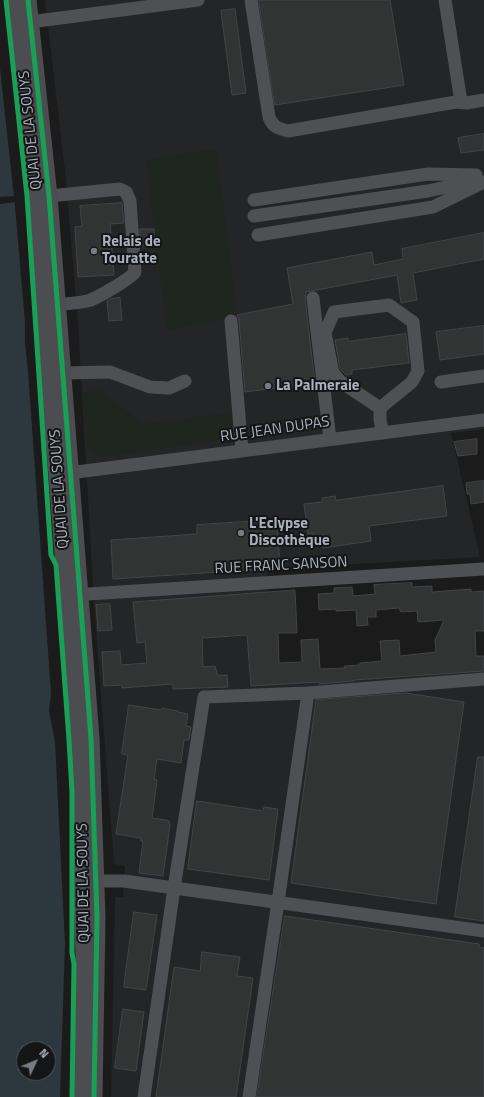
<!DOCTYPE html>
<html>
<head>
<meta charset="utf-8">
<style>
  body { margin:0 }
  #map { position:relative; width:484px; height:1097px; overflow:hidden; background:#1b1b1b; font-family:"Titillium Web",sans-serif }
  canvas { display:block }
  .north { position:absolute; left:16px; top:1041px; width:40px; height:40px; box-sizing:border-box; background:#141517; border:1px solid #505359; border-radius:50%; rotate:46deg; font-size:11px; font-weight:700; line-height:16px; text-align:center; color:#abb1bd }
  .north::after { content:''; display:block; margin:auto; width:14px; height:18px; background:#797c84; clip-path:polygon(50% 0,100% 100%,50% 72%,0 100%) }
</style>
</head>
<body>
<div id="map">
<canvas width="484" height="1097"></canvas>
<div class="north">N</div>
</div>
<script>
const ctx = document.querySelector('canvas').getContext('2d');
ctx.lineJoin = 'round';
function fill(path, color) {
  ctx.fillStyle = color;
  ctx.fill(path, 'evenodd');
}
function strokePath(path, color, width, dash) {
  ctx.strokeStyle = color;
  ctx.lineWidth = width;
  ctx.lineCap = dash ? 'butt' : 'round';
  ctx.setLineDash(dash || []);
  ctx.stroke(path);
}
function label(font, color, halo, rows, align = 'center') {
  ctx.font = font + ' "Titillium Web",sans-serif';
  ctx.lineWidth = 4;
  ctx.setLineDash([]);
  ctx.textBaseline = 'middle';
  ctx.strokeStyle = halo;
  ctx.fillStyle = color;
  for (const [text, x, y, turn = 0] of rows) {
    ctx.save();
    ctx.translate(x, y);
    ctx.rotate((+turn || 0) * Math.PI / 180);
    ctx.textAlign = isNaN(turn) ? turn : align;
    if (halo) ctx.strokeText(text, 0, 0);
    ctx.fillText(text, 0, 0);
    ctx.restore();
  }
}
fill(new Path2D(`
  M45,0h439v429l-33,4 29,124 -213,12 8,110 209,-13v431h-373l4,-200h8l2,-31 -11,-2 -20,-260 -16,-282 -13,-151z`), '#242527');
fill(new Path2D(`
  M216,149l21,166 -70,16 -21,-171z
  M100,390l43,34 88,-11 2,26 -133,18 -10,-7 -6,-11 -2,-46z`), '#1e261f');
fill(new Path2D(`
  M0,68l15,138 10,117v19l3,29 23,322 -2,18 6,30 10,203 -5,153h-60zM24,1049h24v24h-24z`), '#2c373e');
fill(new Path2D(`
  M16,196v6l-16,2v-7z`), '#1b1b1b');
const building = new Path2D(`
  M259,0h131l14,85 -129,20z
  M235,9l11,84 -14,2 -11,-84z
  M484,134v16l-23,3 -3,-15z
  M122,203l2,20 -14,1 4,51 -36,2 -3,-50 7,-1 -2,-20z
  M140,229h14v16l-13,1z
  M484,233v26l-71,14 4,27 -16,3 -4,-28 -91,17 -1,7 10,84 -70,9 -6,-72 -2,-5 56,-11 -6,-36 85,-16 2,13 29,-6 -1,-10z
  M120,298l2,22 -13,1 -2,-20 3,-2z
  M484,326v28l-44,6 -4,-28z
  M406,334l3,29 -57,7v4l-6,1 -6,-6 -5,-29 13,-2v3z
  M477,439v15l-19,2 -4,-14z
  M484,481v21l-13,2 -1,-10h-3l-1,-11z
  M443,486l4,30 -78,10 2,15 -48,7 -1,-7 -8,1 -1,-9 -5,1 -4,-30 19,-2 -1,-4 13,-2 1,4z
  M277,520l3,48 -167,11 -2,-39 86,-6v-9z
  M412,583v4l20,-1v6l39,-3v3l13,-1v40h-9l1,25h8v15l-130,9v1l-35,3v-2l-68,4 -4,-51 -45,3 1,29 12,-1 3,10 9,-1 1,12 -55,2v-5l-51,4v-3l-18,1 -2,-34 18,-1 1,14 26,-2 -2,-21 -8,1 -4,-41 162,-12 2,43h-19l1,30 23,-1 -1,-22 17,-1 2,30 25,-1 -1,-2 16,-1v-2l22,-2 -2,-20 19,-1 1,16 36,-4 -1,-12 9,-20 -26,2 -1,-11 -16,1 -2,-4 -23,2v7h-9l1,8 -11,1 -1,-16 -20,1v-2l-17,1 -1,-16 16,-1v-5l18,-1 1,9 22,-2 -1,-9z
  M110,604l2,26 -14,1 -2,-26z
  M406,693l58,9 -28,202 -145,-21 25,-183z
  M129,705l32,5 1,-2 16,3v1l10,2 -2,12 5,1 -2,13h-5l-3,23 -24,-4 -3,20 3,1 -5,38 14,2 3,1 1,4 -7,51 -24,-3 4,-32h-2v-3l-25,-4 12,-79 -6,-1z
  M478,757h6v164l-29,-4z
  M197,801l66,10 1,-4 14,2 -9,71 -81,-11z
  M134,912l23,3 -11,75 -22,-3z
  M285,916l194,28v3l5,1v149h-227z
  M202,952l38,5 -3,19 16,2 -17,119h-80l18,-130 26,4z
  M123,1009l21,3 -8,59 -21,-3z`);
fill(building, '#323333');
strokePath(building, '#434447', 1);
strokePath(new Path2D(`
  M251,0l18,117c4,10 8,11 19,14l168,-29 11,1 17,-3
  M445,0l16,102
  M22,23l176,-23
  M39,197l81,-8 6,3 4,9 5,71c-5,7 -39,27 -48,29 -12,3 -26,3 -38,4
  M254,200l174,-26 48,1
  M254,216l174,-25 46,-10
  M258,235l175,-28 51,-25
  M313,298l17,141
  M231,321l11,130
  M64,373l46,-1 40,15 19,1 16,-7
  M441,382l43,-6
  M380,408l-39,-26 -8,-9 -8,-40 9,-21 55,-7 24,17 5,49 -6,11 -32,26v12l3,13
  M61,474l423,-54
  M72,595l412,-26
  M87,881h37l360,50
  M144,1097l30,-209 30,-191 104,-4 176,-14
  M249,1097l29,-195 30,-209`), '#4f5054', 13);
strokePath(new Path2D(`
  M13,0l14,109 30,365 20,265 7,217 -5,141
  M28,0l21,196 42,542 6,180 -3,179`), '#4c4d50', 17);
strokePath(new Path2D(`
  M6,0l21,196 24,359 5,10 13,175 3,52v161l2,11 -2,133
  M28,0l21,196 42,542 6,180 -3,179`), '#1a9f57', 5);
for (const [x, y, r, color] of [
  [94,251,4,"#797c84"],
  [268,386,4,"#797c84"],
  [241,533,4,"#797c84"]
]) {
  const dot = new Path2D();
  dot.arc(x, y, r, 0, 2 * Math.PI);
  ctx.fillStyle = color;
  ctx.fill(dot);
  strokePath(dot, '#141517', 1.5);
}
label('15px', '#abb1bd', '#141517', [
  ["QUAI DE LA SOUYS",31,130,-96],
  ["RUE JEAN DUPAS",275,430,-8],
  ["QUAI DE LA SOUYS",60,489,-94],
  ["RUE FRANC SANSON",281,566,-3],
  ["QUAI DE LA SOUYS",84,883,-91]
]);
label('bold 15px', '#abb1bd', '#141517', [
  ["Relais de",102,242],
  ["Touratte",102,259],
  ["La Palmeraie",276,386],
  ["L'Eclypse",249,524],
  ["Discothèque",249,541]
], 'left');
</script>
</body>
</html>
